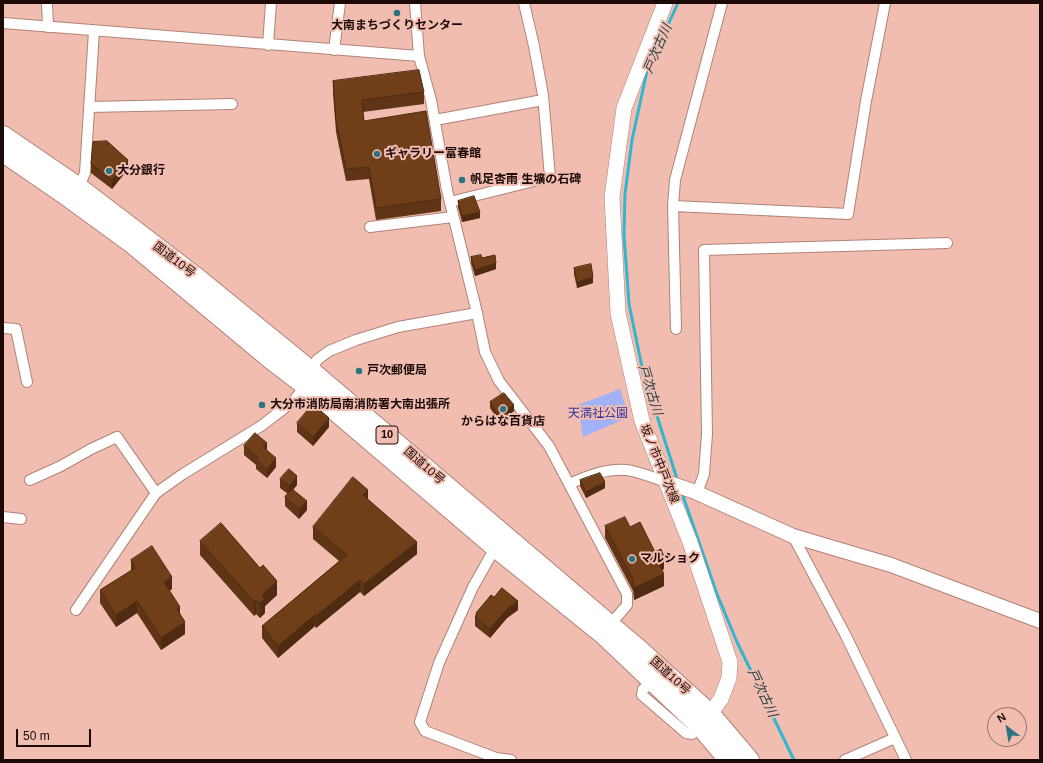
<!DOCTYPE html>
<html>
<head>
<meta charset="utf-8">
<style>
  body { margin:0 }
  #map { position:relative; width:1043px; height:763px; overflow:hidden; background:#f1bdb0; font-family:Helvetica,sans-serif }
  canvas { display:block }
  .frame { position:absolute; inset:0; border:4px solid #1b0a06; pointer-events:none }
  .north { position:absolute; left:987px; top:707px; width:40px; height:40px; box-sizing:border-box; background:#f1bdb0; border:1px solid #9b756c; border-radius:50%; rotate:329deg; font-size:11px; font-weight:700; line-height:16px; text-align:center; color:#1b0a06 }
  .north::after { content:''; display:block; margin:auto; width:14px; height:18px; background:#2e7382; clip-path:polygon(50% 0,100% 100%,50% 72%,0 100%) }
  .scale { position:absolute; left:16px; top:729px; width:75px; height:18px; box-sizing:border-box; border:2px solid #1b0a06; border-top:0; padding-left:5px; font-size:12px; line-height:14px; white-space:nowrap; color:#1b0a06; -webkit-text-stroke:3px #f1bdb0; paint-order:stroke }
</style>
</head>
<body>
<div id="map">
<canvas width="1043" height="763"></canvas>
<div class="frame"></div>
<div class="north">N</div>
<div class="scale">50 m</div>
</div>
<script>
const ctx = document.querySelector('canvas').getContext('2d');
ctx.lineJoin = 'round';
function fill(path, color) {
  ctx.fillStyle = color;
  ctx.fill(path, 'evenodd');
}
function strokePath(path, color, width, dash) {
  ctx.strokeStyle = color;
  ctx.lineWidth = width;
  ctx.lineCap = dash ? 'butt' : 'round';
  ctx.setLineDash(dash || []);
  ctx.stroke(path);
}
function label(font, color, halo, rows, align = 'center') {
  ctx.font = font + ' Helvetica,"Noto Sans JP",sans-serif';
  ctx.lineWidth = 4;
  ctx.setLineDash([]);
  ctx.textBaseline = 'middle';
  ctx.strokeStyle = halo;
  ctx.fillStyle = color;
  for (const [text, x, y, turn = 0] of rows) {
    ctx.save();
    ctx.translate(x, y);
    ctx.rotate((+turn || 0) * Math.PI / 180);
    ctx.textAlign = isNaN(turn) ? turn : align;
    if (halo) ctx.strokeText(text, 0, 0);
    ctx.fillText(text, 0, 0);
    ctx.restore();
  }
}
fill(new Path2D(`
  M620,389l9,28 -46,20 -5,-32z`), '#a2b2f8');
strokePath(new Path2D(`
  M678,482l-35,-110 -14,-68 -5,-69 1,-41 7,-54 15,-69 31,-68
  M682,493l35,101 20,48 57,118`), '#30b6d0', 3);
const street = new Path2D(`
  M47,3l1,24
  M415,3l4,53 12,44 16,90 30,123 8,39 14,29 50,65 78,148v11l-19,22
  M3,23l416,33
  M268,45l3,-42
  M334,50l6,-47
  M89,107l143,-3
  M435,120l108,-20
  M77,191l8,-18 9,-142
  M450,202l100,-25 -7,-82 -9,-49 -10,-43
  M673,206l175,8 18,-113 19,-98
  M370,227l83,-10
  M3,328l13,1 11,53
  M676,329l-3,-123 2,-26 47,-177
  M30,480l31,-14 30,-17 26,-12 39,56
  M569,484c18,-8 38,-16 58,-14 13,2 27,8 39,12
  M697,493l7,-19 3,-40 -3,-184 243,-7
  M3,517l18,2
  M793,536l53,100 60,124
  M495,548l-22,39 -34,76 -19,59 5,9 71,27 15,2
  M76,610l80,-117 27,-19 78,-48 21,-16 13,-11 10,-13 12,-26 12,-9 27,-11 42,-13 79,-14
  M653,683l-10,6 -1,6 44,38 6,1 8,-7
  M845,760l50,-22`);
const secondary = new Path2D(`
  M666,482l27,9 100,45 98,29 149,56`);
const primary = new Path2D(`
  M665,3l-41,105 -12,89 6,116 24,108 48,121 40,120 -1,16 -8,21 -17,23`);
const highway = new Path2D(`
  M3,135l76,52 119,91 114,93 324,275 75,68 39,46
  M3,153l60,41 70,51 138,115 34,26 190,162 108,87 97,92 28,33`);
strokePath(street, '#b28276', 12);
strokePath(secondary, '#b28276', 16);
strokePath(primary, '#b28276', 16);
strokePath(highway, '#b28276', 20);
strokePath(street, '#fff', 10);
strokePath(secondary, '#fff', 14);
strokePath(primary, '#fff', 15);
strokePath(highway, '#fff', 18);
fill(new Path2D(`
  M333,81l91,11v12l-61,8 1,9 77,78v12l-65,9 -7,-41 -23,2 -10,-49 -3,-39z
  M91,164l37,5 -16,20 -21,-16z
  M458,201l22,17 -18,4 -4,-15z
  M471,257l11,1 14,11 -21,7 -4,-13z
  M574,268l19,15 -16,5 -3,-14z
  M490,402l24,9 -15,11 -9,-14z
  M297,423l32,4 -16,19 -16,-14z
  M244,446l23,4 9,17 -9,11 -11,-9v-4l-12,-10z
  M280,479l17,6 -4,4 14,21 -8,9 -14,-13v-9l3,-3 -8,-6z
  M580,480l25,8 -19,10 -6,-12z
  M368,500l49,54 -53,42 -4,-4 -44,36 -1,-2 -37,32 -16,-20v-12l77,-65 -26,-22v-12z
  M605,526l25,1 25,25 9,17 -2,1 2,16 -30,14 -1,-9 -28,-53z
  M200,541l77,54 -12,11v7l-5,5 -4,-4 -2,2 -54,-61z
  M131,560l41,29 -3,2 11,23 5,20 -24,16 -24,-37 -21,14 -16,-24v-13l31,-19z
  M494,597l24,13 -11,8 -17,20 -15,-12v-9l1,-4z`), '#603515');
fill(new Path2D(`
  M128,160v9l-16,20v-9z
  M480,212v6l-18,4v-6z
  M496,263v6l-21,7v-6z
  M593,277v6l-16,5v-6z
  M514,405v6l-15,11v-6z
  M329,418v9l-16,19v-9z
  M267,443v9l-4,-5z
  M276,458v9l-9,11v-9z
  M297,476v9l-8,10v-9z
  M605,482v6l-19,10v-6z
  M368,490v12l-5,-7z
  M307,501v9l-8,9v-10z
  M417,542v12l-53,42v-12z
  M664,557v12l-7,3v-12z
  M664,574v12l-30,14v-12z
  M172,577v12l-8,5v-12z
  M360,580v12l-44,36v-12z
  M277,581v14l-12,11v7l-5,5v-15l2,-8z
  M256,600v14l-2,2v-14z
  M137,601v12l-21,14v-12z
  M518,601v9l-11,8 -17,20v-9l17,-20z
  M180,607v12l-3,-10z
  M315,615v11l-37,32v-12z
  M185,622v12l-24,16v-12z`), '#4e2b11');
const building = new Path2D(`
  M419,70l5,22 -62,8 2,21 62,-10 15,88 -65,9 -7,-41 -23,2 -10,-49 -3,-39z
  M107,141l21,19 -16,20 -21,-16 2,-22z
  M474,196l6,16 -18,4 -4,-15z
  M481,255l1,3 13,-3 1,8 -21,7 -4,-13z
  M591,264l2,13 -16,5 -3,-14z
  M504,393l10,12 -15,11 -9,-14z
  M313,404l16,14 -16,19 -16,-14z
  M255,433l12,10 -4,4 13,11 -9,11 -11,-9 2,-3 -14,-11z
  M289,469l8,7 -8,10 -9,-7z
  M600,473l5,9 -19,10 -6,-12z
  M353,477l15,13 -5,5 54,47 -53,42 -4,-4 -44,36 -1,-1 -37,31 -16,-20 85,-71 -34,-28z
  M292,489l15,12 -8,8 -14,-12z
  M625,517l5,10 10,-5 15,30 6,-3 3,8 -7,3 7,14 -30,14 -1,-9 -28,-53z
  M221,523l39,45 3,-3 14,16 -15,14 3,4 -5,4 -4,-3 -2,2 -54,-61z
  M152,546l20,31 -8,5 16,25 -3,2 8,13 -24,16 -24,-37 -21,14 -16,-25 35,-22 -4,-8z
  M502,588l16,13 -11,8 -17,20 -15,-12 2,-3 -1,-1 15,-18 3,2z`);
fill(building, '#703e18');
strokePath(building, '#4e2b11', 1);
for (const [x, y, r, color] of [
  [397,13,4,"#2e7382"],
  [377,154,4,"#2e7382"],
  [109,171,4,"#2e7382"],
  [462,180,4,"#2e7382"],
  [359,371,4,"#2e7382"],
  [262,405,4,"#2e7382"],
  [503,409,4,"#2e7382"],
  [632,559,4,"#2e7382"]
]) {
  const dot = new Path2D();
  dot.arc(x, y, r, 0, 2 * Math.PI);
  ctx.fillStyle = color;
  ctx.fill(dot);
  strokePath(dot, '#f1bdb0', 1.5);
}
for (const [x, y, w] of [
  [387,435,22]
]) {
  const box = new Path2D();
  box.roundRect(x - w / 2, y - 9, w, 18, 3);
  ctx.fillStyle = '#f1bdb0';
  ctx.fill(box);
  strokePath(box, '#1b0a06', 1);
}
label('bold 11px', '#1b0a06', null, [
  ["10",387,435]
]);
label('bold 12px', '#1b0a06', '#f1bdb0', [
  ["大南まちづくりセンター",397,26,"center"],
  ["ギャラリー富春館",385,154],
  ["大分銀行",117,171],
  ["帆足杏雨 生壙の石碑",470,180],
  ["戸次郵便局",367,371],
  ["大分市消防局南消防署大南出張所",270,405],
  ["からはな百貨店",503,422,"center"],
  ["マルショク",640,559]
], 'left');
label('12px', '#1b0a06', '#f1bdb0', [
  ["国道10号",174,260,37],
  ["坂ノ市中戸次線",659,464,68],
  ["国道10号",424,466,41],
  ["国道10号",670,676,42]
]);
label('12px', '#3133a3', '#f1bdb0', [
  ["天満社公園",598,414]
]);
label('italic 13px', '#254046', '#f1bdb0', [
  ["戸次古川",658,49,-67],
  ["戸次古川",650,390,73],
  ["戸次古川",762,693,65]
]);
</script>
</body>
</html>
